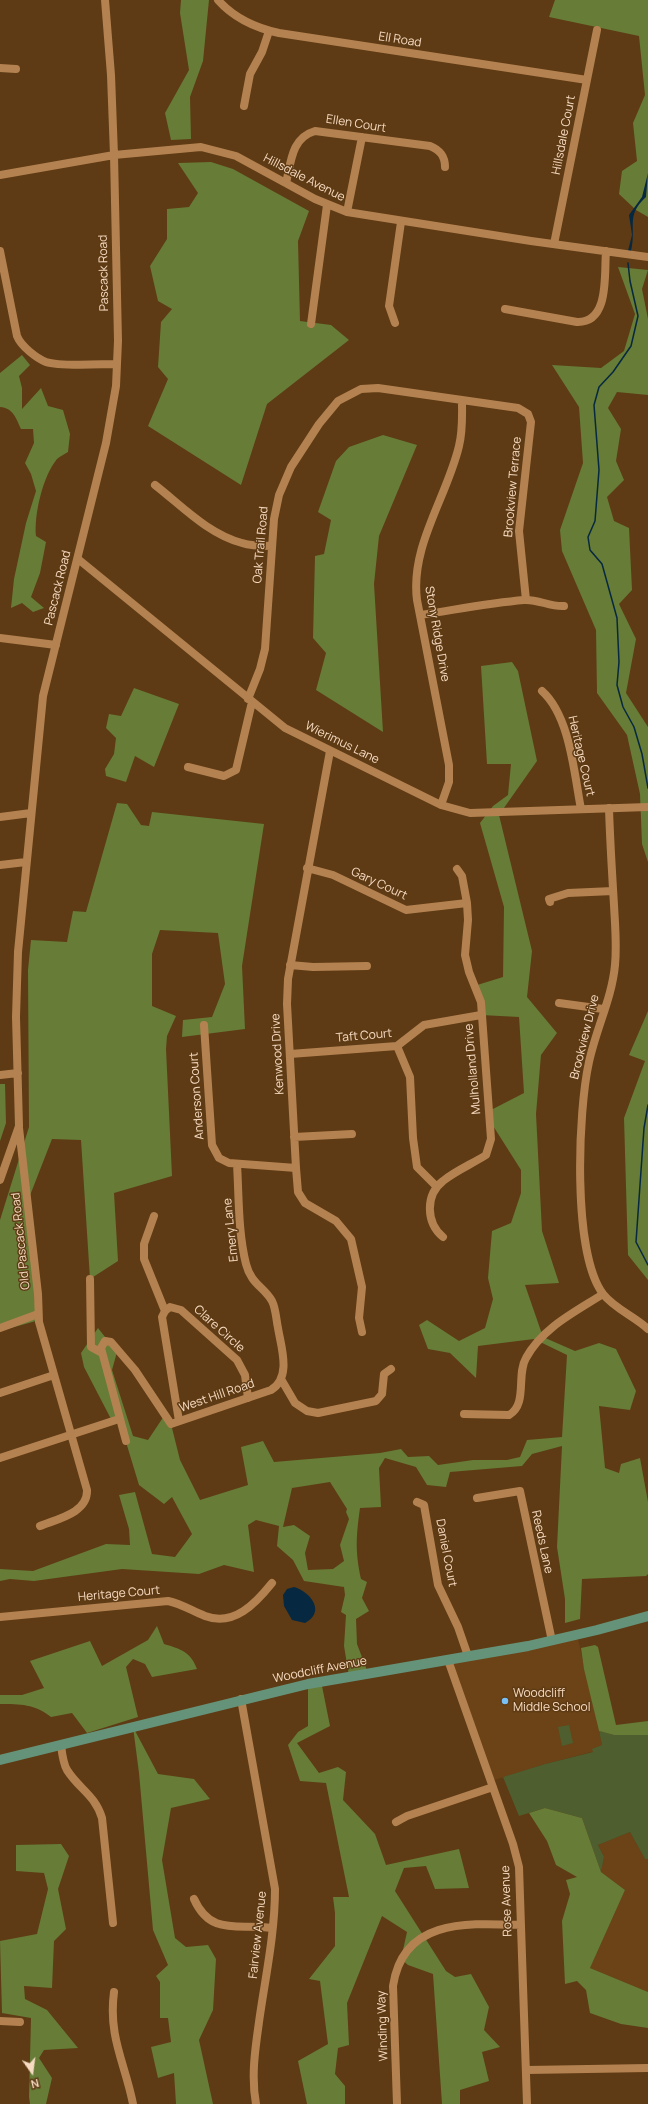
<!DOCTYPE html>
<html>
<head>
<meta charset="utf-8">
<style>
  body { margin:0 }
  #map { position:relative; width:648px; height:2104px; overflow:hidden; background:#5e3b14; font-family:Manrope,sans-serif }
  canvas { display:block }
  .north { position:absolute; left:12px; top:2052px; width:40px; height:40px; -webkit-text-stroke:3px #5e3b14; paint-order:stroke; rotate:166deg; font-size:11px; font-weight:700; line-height:16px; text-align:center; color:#f6dbc2 }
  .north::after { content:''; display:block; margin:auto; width:14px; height:18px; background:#f6dbc2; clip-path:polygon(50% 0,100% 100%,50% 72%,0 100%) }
</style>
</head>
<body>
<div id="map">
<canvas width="648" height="2104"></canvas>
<div class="north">N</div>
</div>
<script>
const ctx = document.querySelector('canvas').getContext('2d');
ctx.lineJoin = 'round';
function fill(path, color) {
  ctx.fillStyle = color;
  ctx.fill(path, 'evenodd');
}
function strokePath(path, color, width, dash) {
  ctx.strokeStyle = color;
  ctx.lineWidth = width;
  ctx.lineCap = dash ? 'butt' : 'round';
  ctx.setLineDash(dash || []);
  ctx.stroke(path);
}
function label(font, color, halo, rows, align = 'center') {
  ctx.font = font + ' Manrope,sans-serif';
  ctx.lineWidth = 3;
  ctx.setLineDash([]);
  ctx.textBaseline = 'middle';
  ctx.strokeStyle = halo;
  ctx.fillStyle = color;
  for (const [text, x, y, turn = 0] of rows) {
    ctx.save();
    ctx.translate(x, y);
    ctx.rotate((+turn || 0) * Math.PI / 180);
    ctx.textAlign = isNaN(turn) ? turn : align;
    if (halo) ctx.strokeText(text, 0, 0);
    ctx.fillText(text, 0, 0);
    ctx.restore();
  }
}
fill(new Path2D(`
  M577,1635l26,114 -58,15 -54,17 -43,-121z
  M630,1832l15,27h3v133l-58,-24 35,-78 -24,-18 3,-15 -6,-12z`), '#6b4317');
fill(new Path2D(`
  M569,1725l4,18 -11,3 -4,-19z
  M599,1731l15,4h34v124h-3l-15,-27 -32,13 6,12 -3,15 -19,-54 -37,-10 -26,8 -16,-39 42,-13 48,-12 -1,-3 10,-4z`), '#4e5e2f');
fill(new Path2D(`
  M181,0h28l-6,61 -13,36 1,42 -20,1 -6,-27 24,-43 -9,-57z
  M555,0h93v217l-12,-7 -17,-16 3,-23 15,-10 -4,-38 12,-28 -6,-59 -90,-19z
  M211,162l22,7 76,42 -11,30 2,80 31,4 18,15 -82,64 -26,81 -93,-59 20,-47 -10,-12 3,-45 11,-13 -14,-8 -8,-35 17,-27v-30l22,-2 9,-14 -20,-30z
  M618,267l30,3 -6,19 6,30v76l-31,-3 -9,16 13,21 -5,32 8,19 -17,17 7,24 15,7 3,62 -13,14 17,35 -10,54 22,34v135l-6,-18 -2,-50 -13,-59 -30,-42 -1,-63 -34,-79 -2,-21 23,-67 -4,-56 -27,-42 49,3 23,-17 11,-37z
  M22,355l8,10 -11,11 3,12v21l19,-21 7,18 15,4 7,24 -2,18c-3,2 -8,4 -11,7 -14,17 -23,55 -21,77l10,6 -6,31 -9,24 13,11 -11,4 -11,-9 -11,5 3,-29 12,-56 10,-32 -5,-17 -6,-11 9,-20 -1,-14h-12c-5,-11 -8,-21 -21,-22v-34z
  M383,435l34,10 -38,91 -5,48 9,148 -67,-42 10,-37 -13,-15 2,-82 9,-2 7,-34 -13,-8 18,-51 13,-14z
  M512,662l6,9 19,90 -38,54 33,136 -5,46 30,36 -16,22 -5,59 6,117 17,52 -34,2 18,52 32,14 24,-8 17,6 20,42 -6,19 -31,-4 6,62 14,5 2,-9 19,-6 8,44v72l-2,2 -64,3 -2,40 -15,4v-24l-8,-52 5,-101 -30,8 -10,12 -72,6 -4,15 -19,-2 -11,-18 -31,-9 -6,10 2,39 -21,1c-4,29 -5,43 1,71l6,3 -5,16 7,13 -13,8 1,25 11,29 -19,3 -5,-30 2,-31 -5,-3 4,-17 -1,-8 -40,-6 -11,-21 -16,-14 2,-20 -23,-6 -8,5 6,47 -30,-7 -25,9 -77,-5 -88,12 -24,-2 -10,2v-12l33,2 73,-27 24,1 -1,-16 -10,-34 16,-3 17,62 23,3 17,-23 -20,-37 -8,7 -25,-19 -20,-66h-8l-27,-52 -3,-14 17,-25 19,24 -5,18 21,66 15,4 16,-24 7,8 9,36 20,40 48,-15 -7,-38 22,-6 11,21 106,-9 21,-4 7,8 21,-1 9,9 35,-5h34l13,-3 7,-17 35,-3 5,-82 -33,-16 -56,7 -2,32 -26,-25 -22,-4 -9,-24 8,-5 32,21 26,-13 8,-29 -5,-21 4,-47 19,-8 10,-30v-23l-31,-49 -1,-10 35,-18 -5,-76 -38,-2 -7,-29 29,-9 1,-70 -24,-84 13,-17 15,-11 3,-31h-24l-6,-98zM330,1482l17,27 -1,3 3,7 -9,26 4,16 -11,8 -25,1 -3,-17 5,-17 -16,-11 -11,2 9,-39z
  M134,688l45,16 -25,63 -19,-11 -9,26 -20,-6 -1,-7 9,-15 2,-16 -10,-10 3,-14 12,2z
  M117,803l10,1 14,21 8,1 3,-14 112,12 -22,142 3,63 -63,8 1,-17 29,-3 13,-33 -7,-51 -58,-3 -8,24v52l24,10 -9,20 -1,13 6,127 -58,17 4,68 -28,18 -9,-139 -29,-1 -23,59 7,123 -36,10v-111l29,-93 -1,-157 3,-30 36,2 6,-31 13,1z
  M648,1011v269l-20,-25 -4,-137 21,-57 -16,-6z
  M0,1084h5l1,39 -6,18z
  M157,1626l7,18c17,5 27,8 33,25l-45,8 -7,-13 -12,-5 -7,8 12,50 -51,16 -15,-20 -21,4c-16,-13 -31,-13 -51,-13v-9h22l22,-7 -14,-27 60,-20 12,25 46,-26z
  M595,1645l3,2 18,78 32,-4v14h-34l-15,-4 -15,-62 -3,-21z
  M321,1681l9,45 -33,17 22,30 19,-6 8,5 -3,28 32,34 11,31 73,-16 10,39 -34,1 -9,-23 -22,2 -9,23 51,80 9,6 16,-3 18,33 -5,23 16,17 -18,5 7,29 -29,9v14h-18l-9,-130 -25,-9 -7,-6 6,-27 -25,-16 -35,87 2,42 -11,3 -3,26 10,12v18h-38l-9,-43 30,-17 -8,-63 -11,-2 26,-33v-33l-2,-16h16l-23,-114 -26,-2 -12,-36 10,-13 10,-6v-42z
  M133,1727l25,47 36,5 16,20 -39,9 -9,52 13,78 11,9 22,-2 8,14 -3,51 -14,30 14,64h-37l-2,-31 -16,5 -7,-31 20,-5 -3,-24h-8v-36l-4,-6 12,-11 -15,-35 -14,-157z
  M545,1808l37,10 19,54 24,18 -35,78 58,24v36l-27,-4 -31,-11 -4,-23 -9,-9 -12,3 -3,-63 8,-27 -4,-14 11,-3 -21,-12 -9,-24 -18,-28z
  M61,1844l8,12 -11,33 8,40 -12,12 -2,47 -28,-2 1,13 22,11 31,38 -34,2 -5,8 13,20 -6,26h-16l-1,-7 2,-79 -29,-5 -2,-72 37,-7 11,-45 -4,-16 -28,-2v-26z`), '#667c37');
fill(new Path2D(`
  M648,173l-2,24c-21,19 -9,30 -15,54h-3l4,-16 -3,-20 13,-18z
  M294,1587c17,5 32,25 11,36l-13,-3 -8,-14 -1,-11 4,-6z`), '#062841');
strokePath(new Path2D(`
  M628,263l2,18 8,35 -7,30 -18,26 -14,15 -5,18 5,65 -4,51 -7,16 2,13 12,14 15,54 2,44 -2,23 6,22 11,20 8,27 6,34
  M648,1105l-4,23 -8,114 12,23`), '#062841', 1.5);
strokePath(new Path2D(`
  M218,0c16,18 38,28 61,33l308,47
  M0,68l16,1
  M244,106l6,-32 12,-22 7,-21
  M0,175l114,-20 87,-8 35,9 79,43 32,13 184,29 117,16
  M286,183c5,-20 5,-45 29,-52l115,15c10,4 15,10 15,21
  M347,212l15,-75
  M554,244l43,-214
  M0,251l17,85c4,10 19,22 29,26 14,5 55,2 71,2
  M505,309l72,13c33,1 27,-48 29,-71
  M395,323l-6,-17 12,-84
  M311,324l16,-119
  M155,485c27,21 53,49 87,58 9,3 20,3 30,3
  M78,559l207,169 156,77 29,8 178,-6
  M420,615c34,-5 69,-12 104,-15 14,-1 26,7 40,6
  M0,638l56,7
  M542,691c28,25 32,82 39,118
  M248,699l12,-30 5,-20 9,-130 5,-24 12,-28 28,-43 19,-23 23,-12 17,-1 140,20 10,6 3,8 -12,109 7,69
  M330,751l-42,228 -1,25 9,164 2,24 7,11 31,18 15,18 11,48 -3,31 3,14
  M188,767l36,9 12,-6 16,-68
  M441,805l8,-23v-17l-32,-165c-7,-54 30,-103 42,-154 4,-16 3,-31 3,-46
  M609,808c1,32 3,65 5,97 1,20 3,40 1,60 -3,33 -19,64 -26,97 -11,49 -17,191 14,232 12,15 31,22 45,35
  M0,817l31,-4
  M0,865l26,-3
  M307,868l26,7 73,35 61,-7
  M550,902l-1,-3 19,-6 45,-2
  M290,965l23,2 54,-1
  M559,1003l44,6
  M204,1025l8,120 7,13 10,5 67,5
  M397,1046l13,31 3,61 4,29 20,20
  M290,1054l107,-8 27,-21 57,-10
  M0,1075l18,-2
  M19,1128l19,166 1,28 48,168c1,23 -30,29 -47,36
  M294,1137l58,-3
  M0,1180l19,-54 -3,-109 2,-65 25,-256 63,-253 10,-57 2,-45 -4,-186 -3,-80 -6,-75
  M154,1216l-10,28v15l21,52
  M443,1237c-17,-14 -18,-42 0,-56 12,-10 29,-17 43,-26l5,-16 -10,-137 -12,-30 -4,-17 3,-35 -1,-17 -5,-27 -5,-7
  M90,1279l1,68 11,6
  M0,1328l38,-14
  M281,1379l14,24 12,8 11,2 58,-12 6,-7 2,-20 7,-5
  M0,1393l54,-18
  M464,1414l45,1c19,-11 7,-40 17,-57 16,-30 49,-46 77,-64
  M179,1421l-17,-104 3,-6 5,-4 11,3 56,50 8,15 3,23
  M126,1441l-25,-93 4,-7 6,1 24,28 36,54 100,-34c21,-13 10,-43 7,-62 -2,-9 -2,-19 -6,-27 -8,-14 -21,-17 -26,-37 -8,-32 -7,-67 -9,-100
  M0,1458l119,-39
  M477,1498l43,-7 32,150
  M417,1502l7,3 14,80 20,42 10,29
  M0,1617l168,-16c14,3 24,10 37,15 29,11 51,-13 67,-33
  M448,1660l65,184 6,23 8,237
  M241,1699l34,190c0,45 -10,90 -16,133 -4,28 -8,55 -3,82
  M61,1745c1,8 2,18 6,25 12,19 28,25 35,48l11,105
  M396,1822l11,-6 86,-29
  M194,1899c17,38 45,24 78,29
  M114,1992c-6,45 11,71 19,112
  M0,2021l20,1
  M527,2070l121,-2
  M397,2104l-4,-118c10,-67 73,-63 127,-61`), '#b48251', 8);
strokePath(new Path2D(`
  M0,1760l308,-76 220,-38 69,-16 51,-14`), '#659379', 10);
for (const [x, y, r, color] of [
  [505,1701,4,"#79bff8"]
]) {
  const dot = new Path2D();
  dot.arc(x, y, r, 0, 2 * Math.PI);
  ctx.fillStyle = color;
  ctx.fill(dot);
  strokePath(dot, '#5e3b14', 1.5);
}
label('12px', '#f6dbc2', '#5e3b14', [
  ["Ell Road",400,40,9],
  ["Ellen Court",356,124,9],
  ["Hillsdale Court",564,135,-79],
  ["Hillsdale Avenue",304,178,27],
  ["Pascack Road",104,273,-91],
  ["Brookview Terrace",513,487,-85],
  ["Oak Trail Road",261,545,-85],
  ["Pascack Road",58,588,-76],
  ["Stony Ridge Drive",437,634,80],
  ["Wierimus Lane",342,743,26],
  ["Heritage Court",581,756,77],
  ["Gary Court",379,884,25],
  ["Taft Court",364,1036,-5],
  ["Brookview Drive",585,1037,-76],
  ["Kenwood Drive",278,1054,-93],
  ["Mulholland Drive",473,1069,-95],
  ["Anderson Court",197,1096,-94],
  ["Emery Lane",231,1230,-96],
  ["Old Pascack Road",21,1241,-96],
  ["Clare Circle",219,1329,42],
  ["West Hill Road",217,1396,-19],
  ["Reeds Lane",542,1542,78],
  ["Daniel Court",446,1553,79],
  ["Heritage Court",119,1594,-5],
  ["Woodcliff Avenue",320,1670,-11],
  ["Rose Avenue",507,1901,-92],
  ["Fairview Avenue",258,1935,-84],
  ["Winding Way",383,2026,-92]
]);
label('12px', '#f6dbc2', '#5e3b14', [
  ["Woodcliff",513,1694],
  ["Middle School",513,1708]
], 'left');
</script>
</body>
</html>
